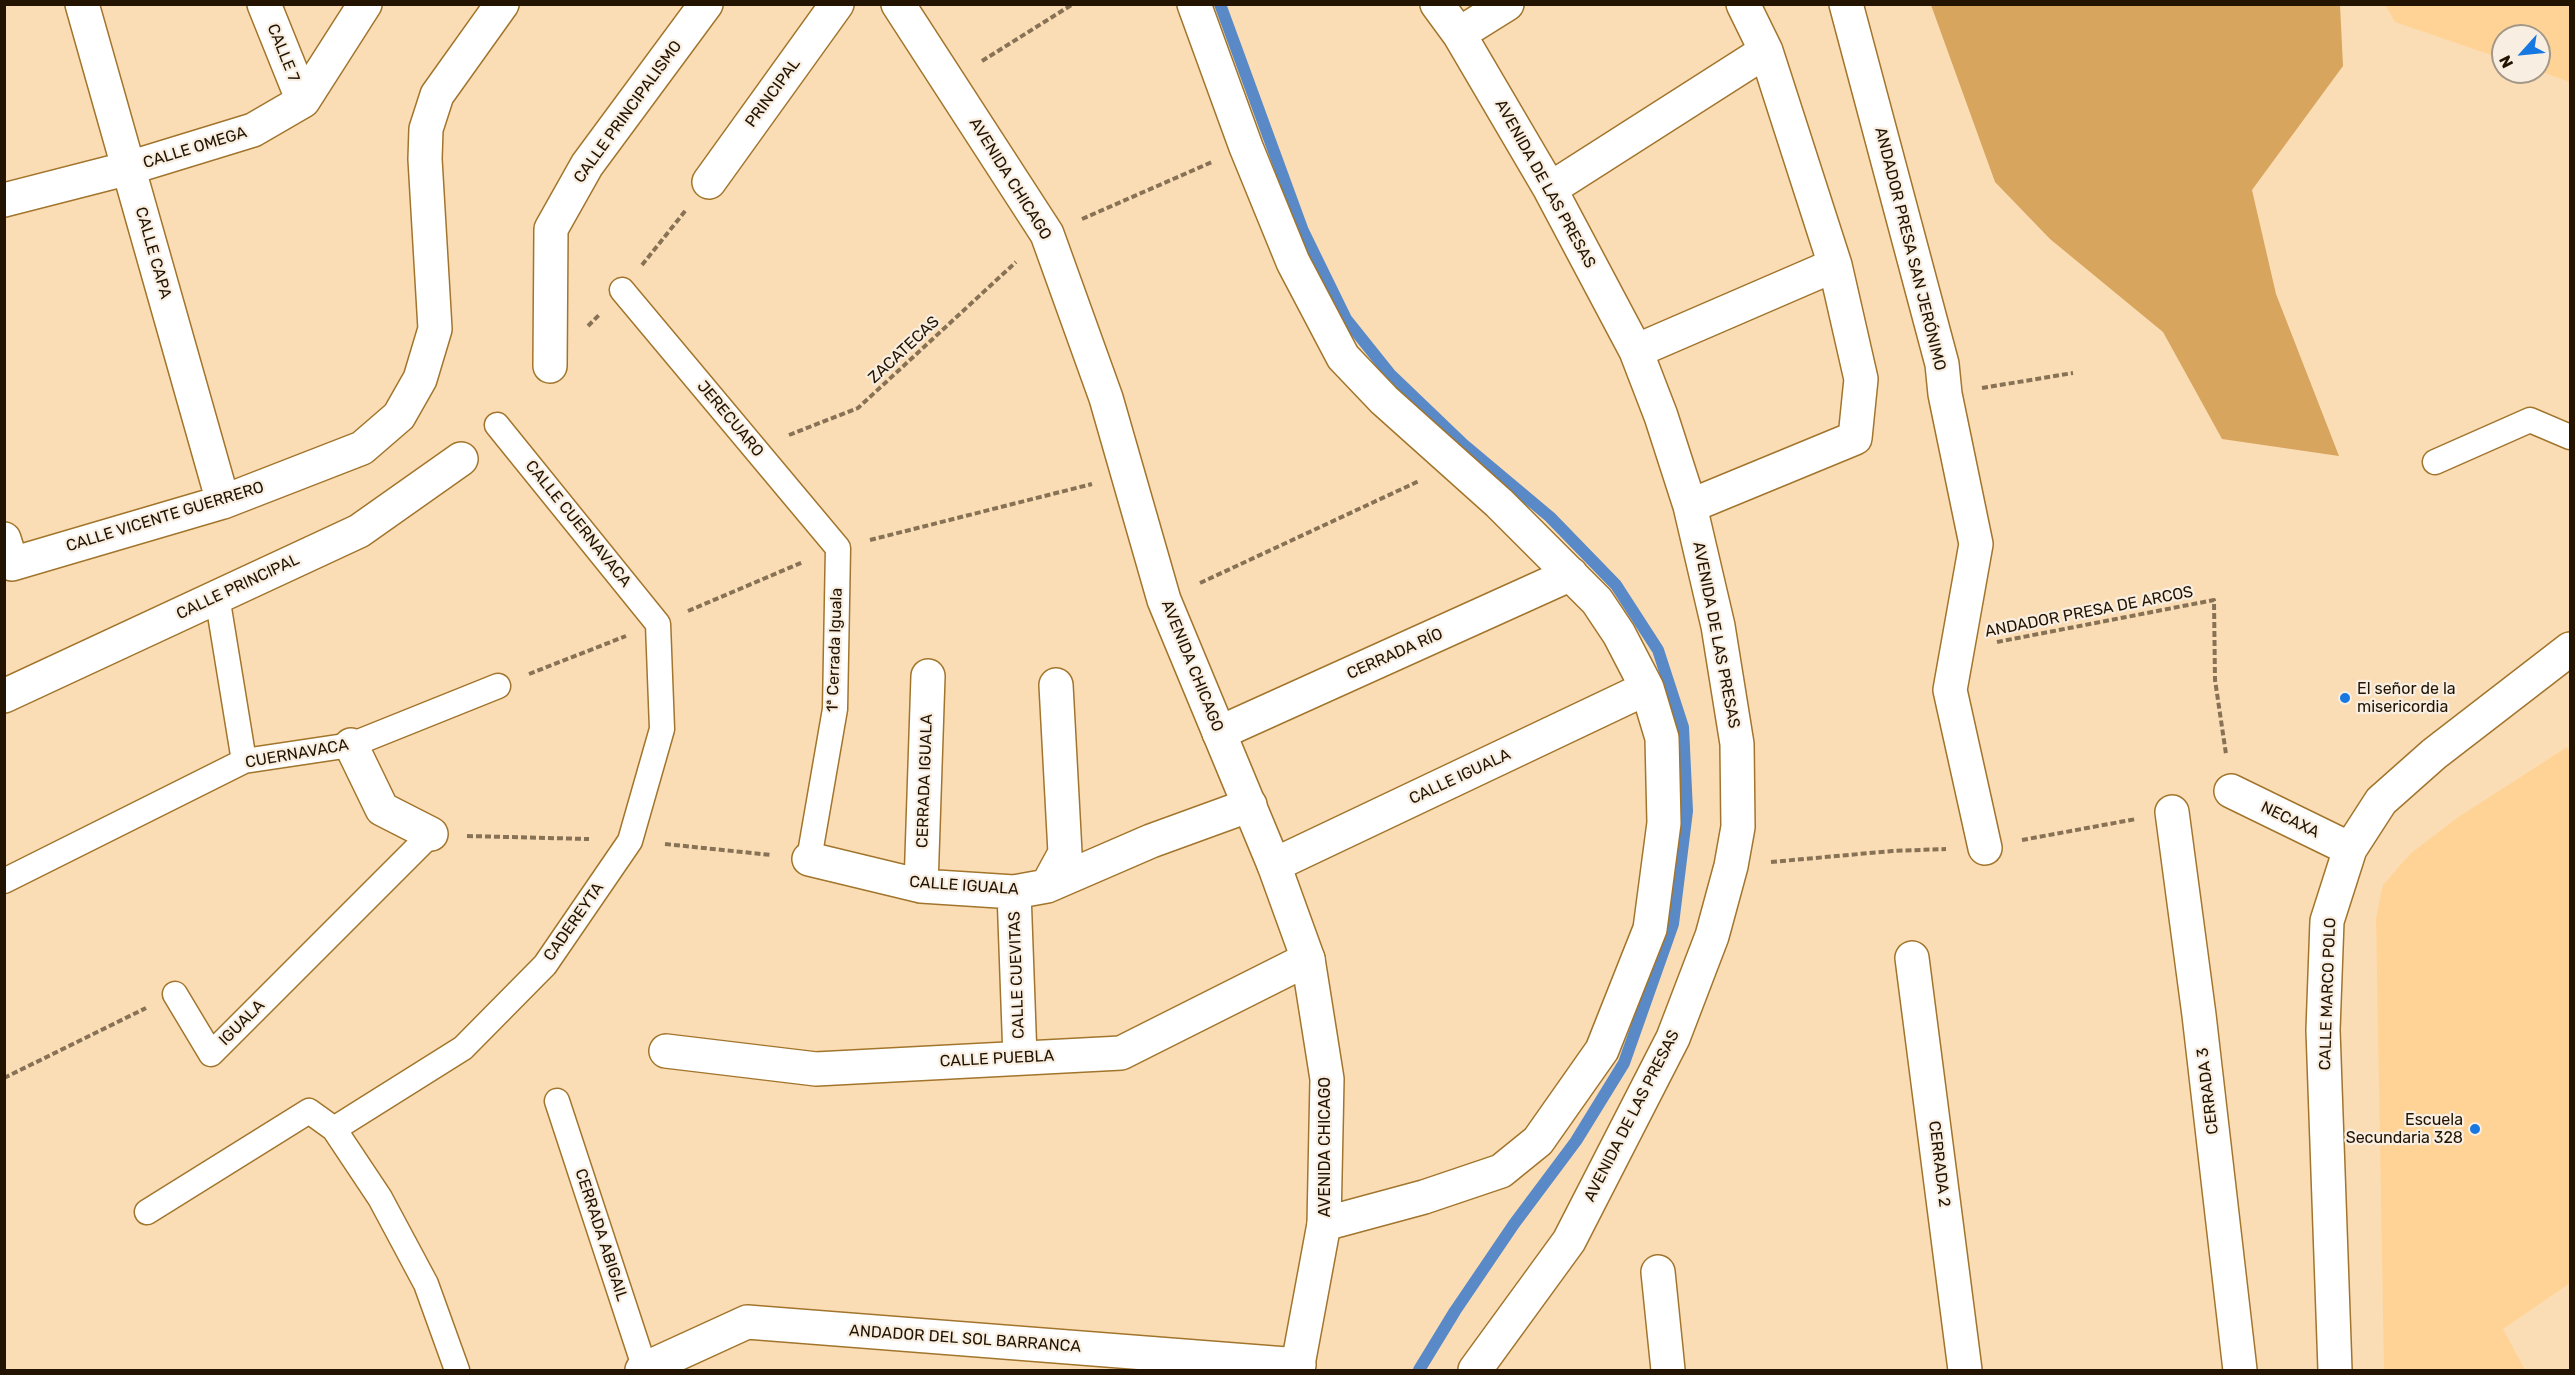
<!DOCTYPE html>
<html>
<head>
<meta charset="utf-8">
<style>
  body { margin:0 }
  #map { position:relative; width:2575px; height:1375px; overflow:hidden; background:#fbddb5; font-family:Rubik,sans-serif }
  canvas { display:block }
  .frame { position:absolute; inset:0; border:6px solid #231401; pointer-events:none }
  .north { position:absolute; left:2491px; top:24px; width:60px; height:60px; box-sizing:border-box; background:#f8eee1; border:2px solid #a39787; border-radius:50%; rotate:243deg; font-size:16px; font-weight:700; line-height:24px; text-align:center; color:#231401 }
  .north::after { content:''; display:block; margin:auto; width:21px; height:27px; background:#1878e1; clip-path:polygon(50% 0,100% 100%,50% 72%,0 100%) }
</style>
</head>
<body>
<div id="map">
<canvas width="2575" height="1375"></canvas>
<div class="frame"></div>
<div class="north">N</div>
</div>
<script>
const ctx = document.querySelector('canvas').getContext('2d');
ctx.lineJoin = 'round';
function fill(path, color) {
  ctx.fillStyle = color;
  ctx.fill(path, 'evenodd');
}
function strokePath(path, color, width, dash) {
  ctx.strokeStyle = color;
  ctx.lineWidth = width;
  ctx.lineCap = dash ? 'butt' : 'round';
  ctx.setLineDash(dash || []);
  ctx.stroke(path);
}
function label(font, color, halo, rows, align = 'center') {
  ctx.font = font + ' Rubik,sans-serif';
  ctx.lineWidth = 4.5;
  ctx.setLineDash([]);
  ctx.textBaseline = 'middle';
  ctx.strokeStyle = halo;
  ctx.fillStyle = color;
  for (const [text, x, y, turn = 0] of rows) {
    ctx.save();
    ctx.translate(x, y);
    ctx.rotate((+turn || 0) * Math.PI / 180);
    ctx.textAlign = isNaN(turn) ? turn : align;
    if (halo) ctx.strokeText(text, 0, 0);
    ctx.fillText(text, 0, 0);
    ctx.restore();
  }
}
fill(new Path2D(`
  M2385,5h185v77l-31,-11v-35h-36v23l-108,-37z
  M2567,747l3,5v531l-67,46 22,41h-141l-8,-452 7,-33 27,-31 47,-36z`), '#ffd396');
fill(new Path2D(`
  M1931,5h409l3,61 -91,124 24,104 63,162 -117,-17 -59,-107 -113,-93 -55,-57z`), '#d7a55d');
strokePath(new Path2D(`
  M1220,4l83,227 43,88 44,55 73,70 87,73 66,68 42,65 25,77 4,84 -14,113 -49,139 -48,78 -62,83 -59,87 -36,59`), '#5989c7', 12);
const service = new Path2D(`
  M622,290l216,258 -3,161 -26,150
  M2435,462l95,-42 40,17
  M217,596l27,165
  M4,881l240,-120 107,-16 147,-59
  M175,994l36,60 220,-220
  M557,1101l88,268
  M334,1129l129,-81 82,-83 85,-124 32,-112 -4,-105 -161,-199
  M147,1212l162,-101 25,18 46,69 46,86 31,86`);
const minor = new Path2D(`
  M82,4l141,498
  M264,4l39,97
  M1194,4l52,143 47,115 50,95 41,43 115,103 98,98 22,33 28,54 15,50 2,85 -14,106 -48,121 -64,91 -37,30 -77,26 -100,27
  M1437,4l22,30 91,155 86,162 25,65 29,90 28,120 19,118 1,83 -7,39 -19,70 -39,102 -104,203 -94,129
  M1846,4l96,360 3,30 31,150 -26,146 35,158
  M1459,34l48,-30
  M709,182l128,-178
  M1550,189l216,-138
  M4,200l125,-32 124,-38 50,-29 62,-97
  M1636,351l199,-86
  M550,366l1,-137 36,-64 119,-161
  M1690,506l165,-68 6,-59 -26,-114 -69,-214 -23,-47
  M4,539l8,25 211,-62 139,-54 37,-32 21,-37 15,-50 -10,-170 1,-30 11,-34 65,-91
  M4,696l355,-165 102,-72
  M1219,733l352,-159
  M351,745l31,64 49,25
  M2231,791l119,58
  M2172,812l27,203 41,355
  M809,859l112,27 93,6 33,-6 104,-45 99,-36
  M1274,865l373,-177
  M921,886l7,-210
  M1047,886l18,-33 -9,-168
  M1014,892l6,166
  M1912,958l53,412
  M666,1051l150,18 305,-16 187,-94
  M1658,1272l10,98
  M642,1370l105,-48 552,43
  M2335,1370l-12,-340 4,-109 23,-72 31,-48 53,-47 136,-105`);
const tertiary = new Path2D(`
  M898,4l149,230 59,164 58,202 110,265 34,94 19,120 -3,145 -27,146`);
strokePath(service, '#a2752c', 27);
strokePath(minor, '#a2752c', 36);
strokePath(tertiary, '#a2752c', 36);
strokePath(new Path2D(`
  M982,61l91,-57
  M1082,219l130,-57
  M642,265l44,-55
  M588,326l12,-12
  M1982,388l91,-15
  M789,435l69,-27 158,-146
  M870,540l222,-56
  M1200,583l219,-102
  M688,611l115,-49
  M1997,642l217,-42 1,80 11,74
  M529,674l97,-38
  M467,836l122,3
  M2022,840l114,-21
  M665,844l106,11
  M1771,862l121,-11 54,-2
  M4,1078l142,-70`), '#887256', 4, [6, 3]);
strokePath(service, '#fff', 24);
strokePath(minor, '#fff', 33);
strokePath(tertiary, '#fff', 33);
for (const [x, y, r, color] of [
  [2345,698,6,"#1878e1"],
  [2475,1129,6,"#1878e1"]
]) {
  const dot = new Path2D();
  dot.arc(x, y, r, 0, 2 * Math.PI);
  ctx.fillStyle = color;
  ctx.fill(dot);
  strokePath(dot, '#f8eee1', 2);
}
label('16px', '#231401', '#f8eee1', [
  ["CALLE 7",283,53,68],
  ["PRINCIPAL",773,93,-54],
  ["CALLE PRINCIPALISMO",628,112,-54],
  ["CALLE OMEGA",195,148,-17],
  ["AVENIDA CHICAGO",1010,179,58],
  ["AVENIDA DE LAS PRESAS",1545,184,61],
  ["ANDADOR PRESA SAN JERÓNIMO",1910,249,76],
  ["CALLE CAPA",153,253,74],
  ["ZACATECAS",904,350,-43],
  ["JERECUARO",730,419,50],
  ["CALLE VICENTE GUERRERO",165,517,-17],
  ["CALLE CUERNAVACA",578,524,51],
  ["CALLE PRINCIPAL",238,587,-25],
  ["ANDADOR PRESA DE ARCOS",2089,612,-11],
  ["AVENIDA DE LAS PRESAS",1716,635,79],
  ["1ª Cerrada Iguala",835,650,-88],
  ["CERRADA RÍO",1395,654,-24],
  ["AVENIDA CHICAGO",1192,666,68],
  ["CUERNAVACA",297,754,-10],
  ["CALLE IGUALA",1460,777,-25],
  ["CERRADA IGUALA",925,781,-88],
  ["NECAXA",2290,820,26],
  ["CALLE IGUALA",964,886,4],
  ["CADEREYTA",574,922,-55],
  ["CALLE CUEVITAS",1017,975,-92],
  ["CALLE MARCO POLO",2328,994,-88],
  ["IGUALA",242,1023,-45],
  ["CALLE PUEBLA",997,1059,-3],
  ["CERRADA 3",2208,1091,-97],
  ["AVENIDA DE LAS PRESAS",1632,1116,-63],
  ["AVENIDA CHICAGO",1325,1147,-90],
  ["CERRADA 2",1939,1164,83],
  ["CERRADA ABIGAIL",601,1235,72],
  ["ANDADOR DEL SOL BARRANCA",965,1339,4]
]);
label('16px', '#231401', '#f8eee1', [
  ["El señor de la",2357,689],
  ["misericordia",2357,707],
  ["Escuela",2463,1120,"right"],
  ["Secundaria 328",2463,1138,"right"]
], 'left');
</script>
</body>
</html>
